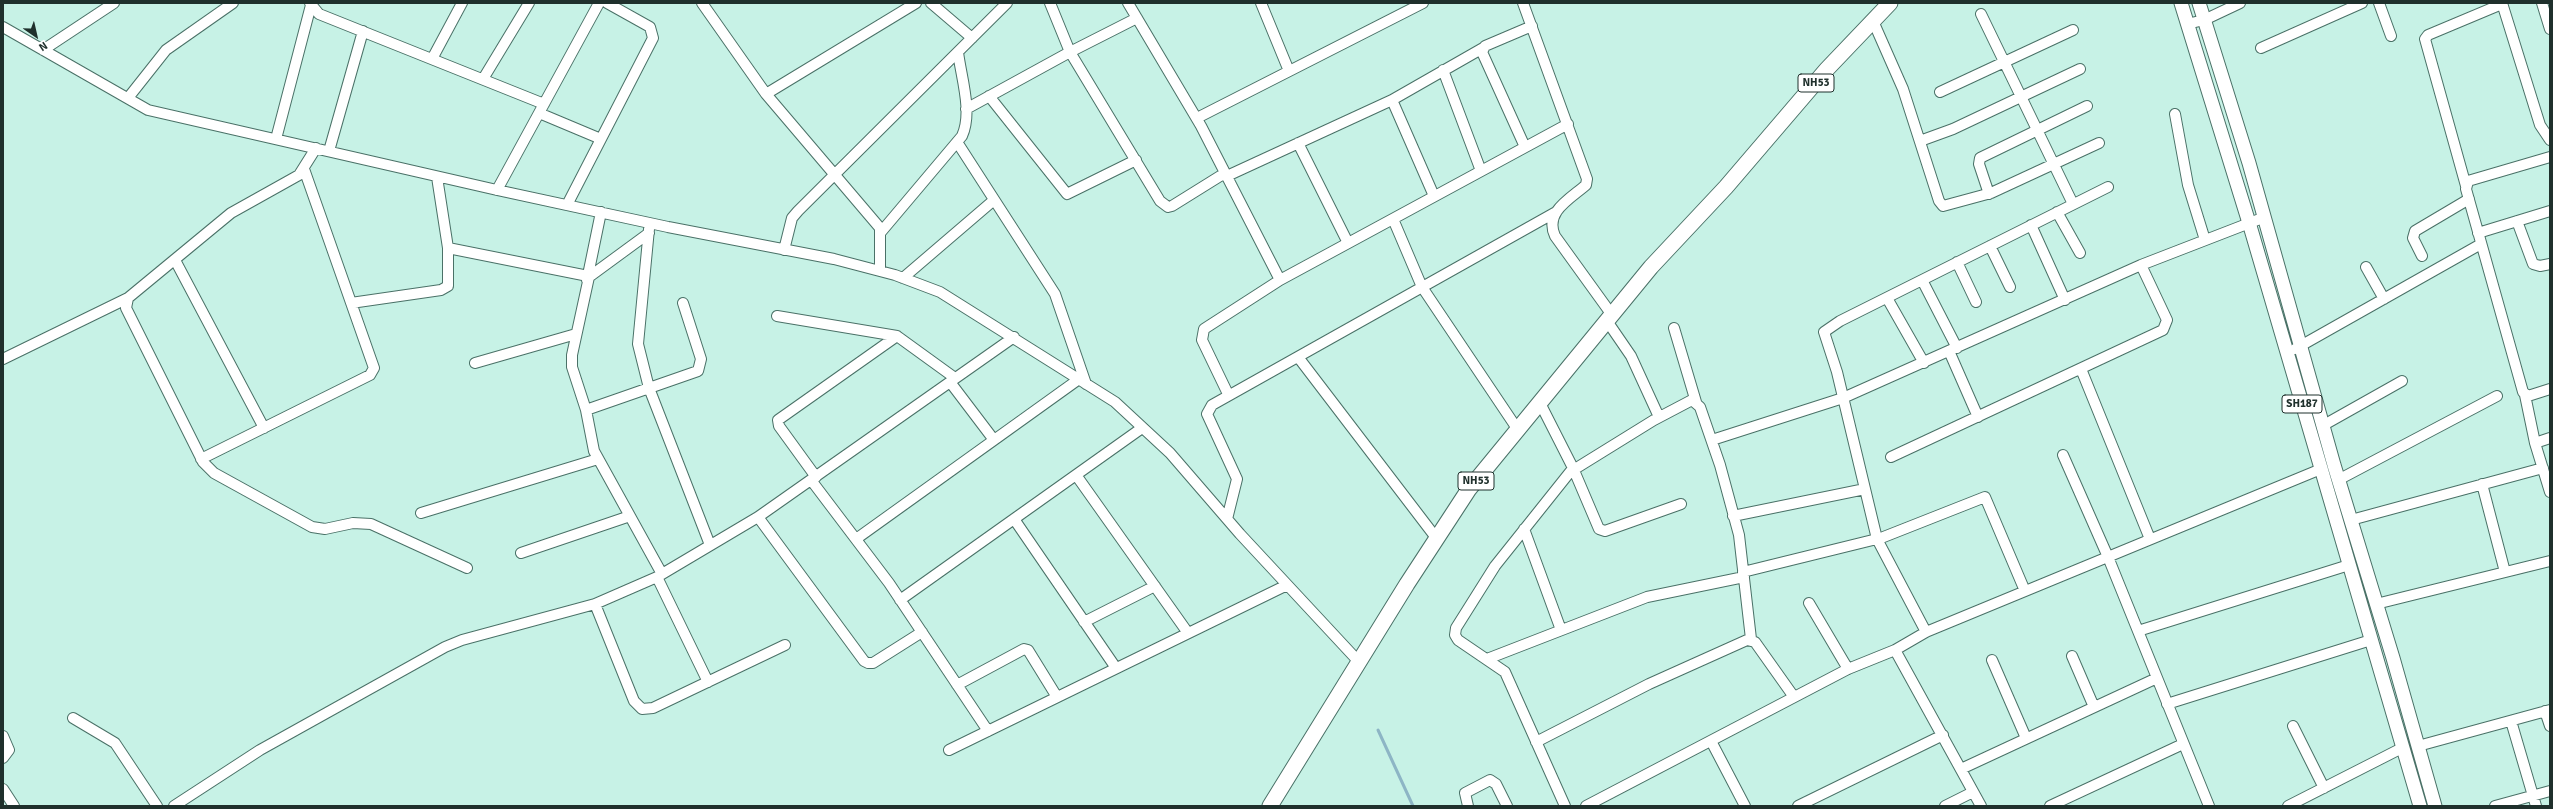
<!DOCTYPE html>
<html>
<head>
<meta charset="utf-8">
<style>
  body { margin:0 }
  #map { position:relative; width:2553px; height:809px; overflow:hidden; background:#c7f2e6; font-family:Signika,sans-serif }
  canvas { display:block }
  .frame { position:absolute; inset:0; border:4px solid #1f302c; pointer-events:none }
  .north { position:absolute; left:16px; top:16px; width:40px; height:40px; -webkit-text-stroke:3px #fff; paint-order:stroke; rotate:146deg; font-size:11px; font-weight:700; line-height:16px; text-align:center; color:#1f302c }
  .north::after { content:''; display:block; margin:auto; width:14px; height:18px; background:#1f302c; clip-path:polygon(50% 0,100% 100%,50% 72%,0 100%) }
</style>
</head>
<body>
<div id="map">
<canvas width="2553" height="809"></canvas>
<div class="frame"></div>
<div class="north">N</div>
</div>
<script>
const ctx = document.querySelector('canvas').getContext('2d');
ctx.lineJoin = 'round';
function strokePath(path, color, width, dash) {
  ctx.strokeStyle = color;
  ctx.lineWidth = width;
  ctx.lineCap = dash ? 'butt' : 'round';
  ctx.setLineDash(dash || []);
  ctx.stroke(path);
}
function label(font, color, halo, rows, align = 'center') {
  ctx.font = font + ' Signika,sans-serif';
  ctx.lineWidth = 3.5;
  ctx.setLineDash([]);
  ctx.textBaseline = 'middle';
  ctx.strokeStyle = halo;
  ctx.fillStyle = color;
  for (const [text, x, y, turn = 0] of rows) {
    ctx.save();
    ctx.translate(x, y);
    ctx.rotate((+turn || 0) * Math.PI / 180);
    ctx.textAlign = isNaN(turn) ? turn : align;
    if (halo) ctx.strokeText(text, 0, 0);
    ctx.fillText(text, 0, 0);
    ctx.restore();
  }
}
strokePath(new Path2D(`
  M1378,730l35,76`), '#8db5c5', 3);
const minor = new Path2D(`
  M310,3l9,11 225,90
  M702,3l64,91 114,134v43
  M931,3l41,35
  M1050,3l20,49 90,149 8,6 4,-1 53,-33
  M1128,3l73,123 79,154
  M1261,3l28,68
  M1523,3l64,176 -1,6c-16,14 -42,27 -31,51l57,79
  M2379,3l12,33
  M2502,3l38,122 10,15
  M2542,3l8,26
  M1981,14l92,190
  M1873,21l30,68 36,112 4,5 48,-13 108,-50
  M2187,24l17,-4 36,-17
  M3,27l145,83 349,80 171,37 166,32 61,16 45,17 175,110 55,51 70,81 120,129
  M2261,48l101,-45
  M43,50l71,-47
  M432,59l30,-56
  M1443,70l38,101
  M483,79l46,-76
  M1940,92l133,-62
  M766,94l150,-91
  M989,96l78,98 69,-34
  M128,98l38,-48 67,-47
  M966,109l104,-57 67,-34
  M539,113l62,26
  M2175,114l13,71 17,55
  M1197,118l226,-115
  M276,139l35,-134
  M1920,141l33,-12 127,-60
  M957,142l98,152 31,90
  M1298,143l50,100
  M1525,147l-43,-95 3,-6 47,-20
  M316,148l-17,27 -68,38 -103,85 -2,10 77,154 11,11 98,54 13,2 28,-6 18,1 96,44
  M329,151l34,-120
  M2550,157l-82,24 -2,8 57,203 5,4 22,-7
  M1227,176l165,-76
  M2466,186l-41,-147 3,-4 74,-31
  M497,190l102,-187
  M1989,194l-10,-30 1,-6 107,-52
  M1434,196l-42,-96 91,-52
  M567,205l86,-167 -3,-11 -43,-24
  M2057,212l23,41
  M1393,219l29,68 96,143
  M2517,221l16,43 7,2 10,-2
  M2031,225l34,75
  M649,229l-11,115 11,44 61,157
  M881,232l81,-96c11,-24 -1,-59 -4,-84
  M649,233l-60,44 -17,78v12l14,43 8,41 68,123
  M2478,233l72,-22
  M1990,246l20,41
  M448,248l140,28
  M784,250l8,-32 6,-7 209,-208
  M2422,256l-9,-18 2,-7 54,-32
  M175,260l89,168
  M1957,262l19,40
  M2366,267l18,32
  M903,278l91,-78
  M587,280l14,-68
  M1922,280l35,68
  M1887,298l37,65
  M351,303l90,-13 7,-4v-38l-11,-71
  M777,316l120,20 58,42
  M1607,321l24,35 28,61
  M1674,328l22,74
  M2295,349l186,-105
  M1949,351l29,66
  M1298,357l139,182
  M3,359l125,-61
  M475,363l101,-29
  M2081,369l69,170
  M950,382l44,58
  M1228,394l-26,-54 2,-11 76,-49 288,-156
  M2525,395l10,48 15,49
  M1540,403l33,65 26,61 6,2 76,-27
  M586,410l112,-39 3,-12 -18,-56
  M2322,426l80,-45
  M1712,440l131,-42 298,-133 124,-48
  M2535,443l15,-5
  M2063,455l45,102 101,249
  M1891,457l272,-127 4,-10 -26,-55
  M201,459l169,-84 4,-7 -70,-199
  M1076,475l112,158
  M816,477l-37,-51 -1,-6 119,-84
  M811,480l78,103 99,148
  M2338,480l159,-84
  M2482,484l23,88
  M421,513l177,-54
  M1733,516l132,-27
  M758,517l106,144 4,2h5l49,-31
  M1014,519l102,149
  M1227,519l10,-40 -30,-65 5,-9 344,-193
  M2351,520l192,-52
  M1524,529l37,101
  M856,539l223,-160
  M521,553l109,-37
  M1743,572l138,-34 104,-41 40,94
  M657,577l51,105
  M900,600l242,-172
  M1809,603l39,66
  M595,604l39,97 8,8 11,-1 132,-63
  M2376,604l174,-43
  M1084,622l71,-36
  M2138,631l211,-66
  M1926,632l-49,-93 -40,-167 -13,-40 16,-11 268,-134
  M2072,656l22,51
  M1487,659l160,-62 97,-20
  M1992,660l34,78
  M957,685l67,-36 4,1 29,47
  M2167,704l204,-64
  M2545,711l5,15
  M73,718l42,25 42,63
  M2511,721l25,85
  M2293,726l31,62
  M3,736l6,14 -6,8
  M1711,741l34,65
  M1536,742l113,-58 98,-44 8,2 39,55
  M2418,746l132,-36
  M949,750l338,-165
  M1961,769l196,-91
  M3,789l11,17
  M174,806l86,-56 185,-103 17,-7 133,-36 62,-27 101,-60 256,-180
  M1468,806l-3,-13 25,-13 6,4 11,22
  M1565,806l-60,-134 -47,-32 -3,-5 1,-7 39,-62 75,-94 84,-52 38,-20 8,7 20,58 19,70 12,104
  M1586,806l262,-137 47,-19
  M1798,806l145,-71
  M1945,806l28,-14
  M1981,806l-86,-156 31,-18 395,-163
  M2050,806l133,-62
  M2288,806l114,-58
  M2495,806l55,-15`);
const major = new Path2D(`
  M2181,3l69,223 170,580
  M2199,3l50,160 85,302 59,193 42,148`);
const highway = new Path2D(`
  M1270,806l137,-222 62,-95 182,-222 75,-80 101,-118 63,-66`);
strokePath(minor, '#4a7167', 12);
strokePath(major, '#4a7167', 15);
strokePath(highway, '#4a7167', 17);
strokePath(minor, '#fff', 10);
strokePath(major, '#fff', 13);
strokePath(highway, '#fff', 15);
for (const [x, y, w] of [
  [1816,83,36],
  [2302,404,40],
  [1476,481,36]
]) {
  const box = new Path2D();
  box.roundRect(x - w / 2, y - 9, w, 18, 3);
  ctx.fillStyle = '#fff';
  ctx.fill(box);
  strokePath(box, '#1f302c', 1);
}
label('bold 11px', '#1f302c', null, [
  ["NH53",1816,83],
  ["SH187",2302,404],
  ["NH53",1476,481]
]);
</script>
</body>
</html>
